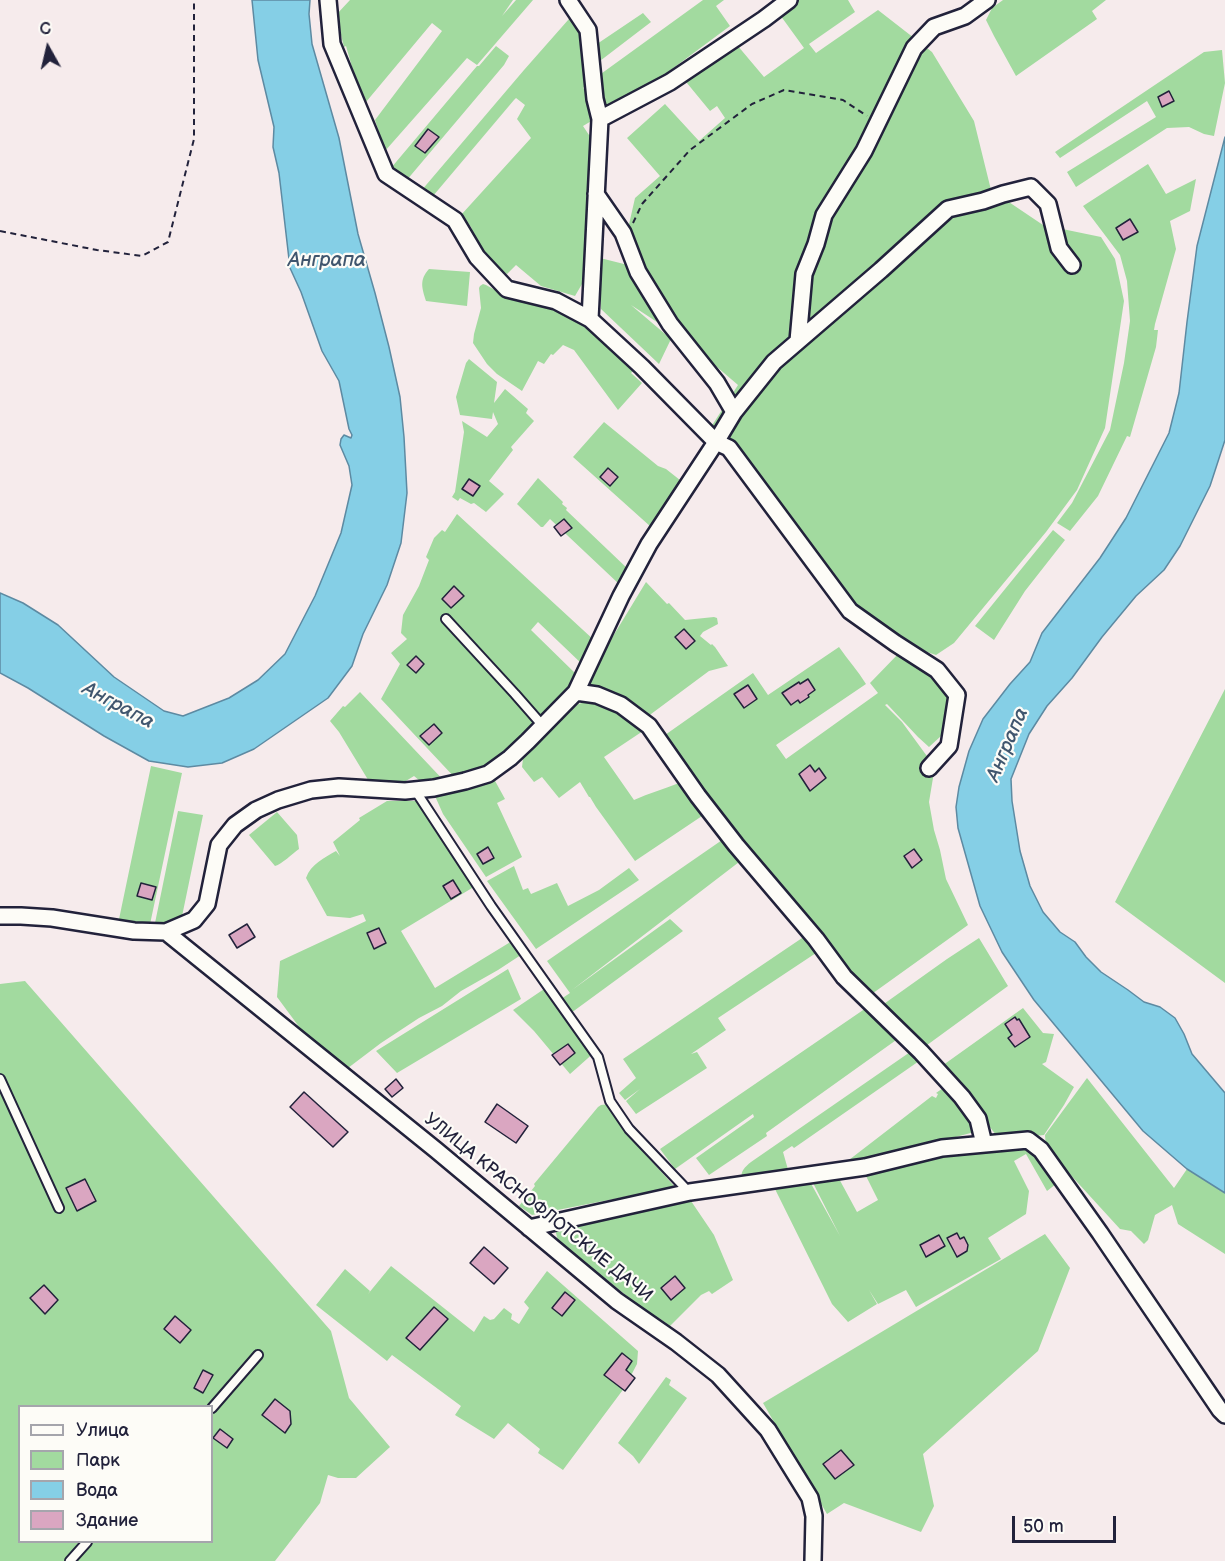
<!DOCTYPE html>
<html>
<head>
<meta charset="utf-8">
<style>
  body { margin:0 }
  #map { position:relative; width:1225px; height:1561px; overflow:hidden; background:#f6ebec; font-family:"Balsamiq Sans",sans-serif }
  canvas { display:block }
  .legend { position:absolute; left:18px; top:1405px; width:195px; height:138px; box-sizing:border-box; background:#fdfcf7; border:2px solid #a5a5ac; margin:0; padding:8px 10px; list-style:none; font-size:18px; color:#22223b }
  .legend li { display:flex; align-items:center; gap:12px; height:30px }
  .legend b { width:30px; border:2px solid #a5a5ac }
  .north { position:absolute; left:18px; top:18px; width:60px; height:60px; -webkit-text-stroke:4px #fdfcf7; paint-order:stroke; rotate:352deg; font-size:16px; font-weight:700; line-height:24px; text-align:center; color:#22223b }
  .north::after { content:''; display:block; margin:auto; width:21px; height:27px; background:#22223b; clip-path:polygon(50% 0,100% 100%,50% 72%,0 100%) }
  .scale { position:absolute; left:1012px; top:1516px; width:104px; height:27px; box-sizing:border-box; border:3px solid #22223b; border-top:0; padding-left:8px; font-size:18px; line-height:21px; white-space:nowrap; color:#22223b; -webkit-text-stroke:4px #fdfcf7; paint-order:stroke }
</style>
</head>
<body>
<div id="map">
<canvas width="1225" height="1561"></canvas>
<ul class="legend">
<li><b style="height:8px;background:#fdfcf7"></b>Улица</li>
<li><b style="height:16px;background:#a2da9f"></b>Парк</li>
<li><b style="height:16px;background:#85cfe6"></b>Вода</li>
<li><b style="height:16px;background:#daa6c1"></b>Здание</li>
</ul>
<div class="north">С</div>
<div class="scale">50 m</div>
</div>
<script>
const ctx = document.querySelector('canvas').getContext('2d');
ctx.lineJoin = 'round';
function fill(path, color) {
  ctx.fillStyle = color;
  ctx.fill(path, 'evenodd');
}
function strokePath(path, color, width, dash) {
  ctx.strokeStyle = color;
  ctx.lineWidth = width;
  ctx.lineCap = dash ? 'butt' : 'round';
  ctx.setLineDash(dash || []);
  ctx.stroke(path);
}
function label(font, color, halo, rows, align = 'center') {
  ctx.font = font + ' "Balsamiq Sans",sans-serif';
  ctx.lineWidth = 4.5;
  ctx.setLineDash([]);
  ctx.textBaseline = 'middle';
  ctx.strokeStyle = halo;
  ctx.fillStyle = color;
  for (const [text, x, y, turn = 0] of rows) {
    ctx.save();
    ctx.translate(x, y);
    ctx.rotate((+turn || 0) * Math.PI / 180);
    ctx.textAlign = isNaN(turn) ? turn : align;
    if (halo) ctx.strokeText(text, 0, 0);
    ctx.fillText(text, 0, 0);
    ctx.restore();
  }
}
fill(new Path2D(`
  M350,0h163l-11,16 14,-16h17l-56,65 -10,-7 -82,93 -10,-31 67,-89 -10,-8 -66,79 -14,-35 -6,-21 -2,1 -8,-32z
  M703,0h21l-8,6 14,20 -89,66 -33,19 -10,-35z
  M786,0h62l7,12 -46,32 7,9 62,-43 54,42 42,69 17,69 52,35 58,12 14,22 9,42 -19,127 -28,62 -31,42 -92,111 -18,12 -9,-3 -49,-31 -27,-21 -140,-173 27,-42 -49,-42 -58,-38 40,34 -12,25 -58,-55 -1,-51 28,7 -5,-14 12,-53 25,-22 -33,-38 38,-34 34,37 26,-23 -8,-12 -7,5 -28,-34 50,-38 32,38 40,-29 -29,-40z
  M1003,0h103l-14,11 5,8 -81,57 -22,-40 -8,-16 6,-12z
  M576,11l4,11 10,59 -7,7 6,5 9,24 -15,9 6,9 8,-6 -3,19 -4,5 -1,103 -7,28 -7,12 -34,-10 -25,-21 -9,9 -15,-9 -10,-10 -11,-28 -10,-12 70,-77 -14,-19 8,-14 -9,-7 -2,2 -81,96 -12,-5 103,-121z
  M643,13l8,9 -55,42 1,-20z
  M496,46l13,10 -5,9 -98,116 -14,-11 -1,-2 86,-102h2z
  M1222,50l3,33 -11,53 -10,-2 -15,-7 -22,1 -91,59 -9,-15 89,-55 -9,-16 -87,57 -5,-6 149,-100z
  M1148,164l18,30 30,-15 -6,32 -20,10 6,28 -21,75 -1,6h4l-2,17 -26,90 -3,-1 -29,60 -28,35 -13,-8 15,-20 38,-73 14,-67 6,-42 -3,-40 -7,-26 -37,-49z
  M429,269l41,3 -3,34 -41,-5c-4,-13 -7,-21 3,-32z
  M483,284l3,1 20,11 71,16 61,54 -7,7 11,10 -24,27 -44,-60 -11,-5 -10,10 -2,-1 -7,10 -6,-3 -16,30 -25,-17 -10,-10 -14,-21 1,-9 7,-26 -2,-20 1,-2z
  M469,359l28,23 -3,21 11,-14 23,20 -2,4 8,8 -23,26 2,3 -24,31 15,13 -18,18 -12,-9 -3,1 -11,-6 -2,3 -6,-4 3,-5 9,-60 -2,-11 25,16 11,-13 -5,-12 -1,7 -32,-4 -4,-18 10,-34z
  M604,422l54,44 8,3 19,15 -34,43 -78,-70z
  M538,478l25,24 -1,2 5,4 -1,2 63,60 -9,15 -70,-66 -7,8h-2l-24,-23z
  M457,514l138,127 -12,24 -45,-43 -7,8 46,45 -9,15 -64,70 -47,20 -76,-81 19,-35 -9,-11 16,-14 -6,-6 2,-18 16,-29 10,-26 -3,-3 8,-19 8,-8 3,2z
  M1053,530l12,10 -40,51 -31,49 -19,-14z
  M646,582l21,22 2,-1 16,17 29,-3 3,1 1,6 -15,8 -3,4 11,9 1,-1 3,3 13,19 -19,5 -62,46 -60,-34 17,-32z
  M839,647c9,13 19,24 27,37l-90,61 10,14 92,-66 -8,-10 31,-32 49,30 3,27 -12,28 -12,11 -11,-10 -31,-33 -2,1 17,17 30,41 2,9 -5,30 5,28 6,20 6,29 22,46 -99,71 -122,-145 -53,-71 2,-2 -31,-43 88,-62 15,22z
  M1225,689v294l-110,-81z
  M360,692l88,93 -22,1 -12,-10 -13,8 -31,-1 -31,-51 -9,-11 13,-15 2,1z
  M594,700l21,8 31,21 -42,28 30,43c15,-7 30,-11 45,-17l3,6 7,2 16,23 -70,47 -39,-54 -6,-10h-1l-9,-15 -21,16 -17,-21 -8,5 -12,-15 1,-8 24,-25 31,-30z
  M151,766l31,7 -33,156 -31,-5z
  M494,779l11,20 -8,4 25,54 -36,20 -43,-63 -8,-18 31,-6z
  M387,801h35l55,84 -76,46 34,57 82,-50 10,13 -29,19 -37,21 -19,15 -23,12 -38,25 -33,25 -34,-21 -37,-50 3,-36 86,-40 -3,-7 -13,4 -23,-2 -21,-38c5,-14 18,-20 30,-27l4,5 -7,-14 27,-22 -1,-2z
  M178,811l25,4 -23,111 -25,-3z
  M277,812l20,23 2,14c-7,5 -17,15 -24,17l-26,-31z
  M725,838l18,21 -171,131 98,-71 13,12 -112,82 25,38 -26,23 -36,-43 -21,-21 40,-27 8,16 9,-6 -23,-32z
  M514,866l9,24 5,-2 3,6 26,-11 11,23 31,-16 30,-22 10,12 -103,69 -49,-68z
  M808,934l11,17 -101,67 8,12 -35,24 6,-2 10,16 -71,46 -10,-13 14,-12 -15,11 -6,-7 17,-15 -13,-19z
  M979,938l29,48 -85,62 -42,-42 66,-47z
  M508,969l13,30 -124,74 -21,-22z
  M25,981l306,350 18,67 41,49 -34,31h-18l-10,-3 -8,28 -45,58h-275v-577zM20,1406h192v136h-192z
  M869,1006l30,32 -133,95 1,3 -58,39 -13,-17 58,-41 -1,-3 -78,55 -15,-20z
  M1023,1008l20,25 11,1 -8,28 -4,2 32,23 -10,18 -20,30 -44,5 -18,-23 -43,-49z
  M913,1050l9,9 -128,89 -2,-2 -9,6 6,21 -47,6c-2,-8 3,-12 9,-17z
  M1087,1078l87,110 13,-19 38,24v61l-47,-30 -6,-19 -17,10 -7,25 -4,4 -13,-13 -11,-2 -74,-81 -1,-13z
  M946,1086l32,45 -100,27 -3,-2 -2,3 -28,4 87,-67 4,2 2,-4 -2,-1z
  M609,1104l17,29 49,54 -143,28 -13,-9 16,-20 -1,-2 64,-77 3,-2z
  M1020,1144l13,8 23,32 -9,7 -21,-37 -12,7 15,30 -3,23 -38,24 13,21 -85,48 -10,-17 -28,14 -9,-14 8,14 -29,18 -16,-18 -59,-119 36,-5 31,56 -29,-57 26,-4 20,37 21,-12 -15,-30 45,-9z
  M689,1198l25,37 19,45 -21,14 -3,-3 -8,4 -31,31 -11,-8 -2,2 -99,-79 -3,-12z
  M1045,1234l25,34 -32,83 -115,103 11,52 -13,26 -77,-29 -17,11 -64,-111z
  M391,1266l83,66 10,-16 6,4 4,-1 10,-11 8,6 -1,5 8,5 10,-16 -5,-6 23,-31 91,80 -1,13 -12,23 -62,83 -25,-17 2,-4 -32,-26 -14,16 -39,-24 6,-9 -69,-51 -5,6 -71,-56 29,-36 25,22 -2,3z
  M666,1377l5,3 -2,5 18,13 -48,66 -6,-8 -15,-13z`), '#a2da9f');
const water = new Path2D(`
  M252,0h58l-1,14 3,30 27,94 19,96 17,59 14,54 11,50 4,40 3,56 -6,50 -14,42 -24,49 -11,32 -24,32 -74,51 -32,14 -34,4 -39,-6 -45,-25 -76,-48 -28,-15v-80l23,10 35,22 56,52 50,34 19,5 46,-18 29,-18 27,-26 30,-58 26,-63 11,-48 -3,-19 -9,-21 1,-6 3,-4 7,3 1,-3 -3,-6 -10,-48 -17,-30 -21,-59 -11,-24 -11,-95 -6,-26 1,-20 -16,-67z
  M1225,137v303l-15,46 -30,60 -16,24 -28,26 -34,41 -30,41 -25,28 -18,28 -18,45 1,22 8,50 10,35 13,26 17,20 15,10 11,15 15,15 27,18 16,12 16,5 15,11 9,16 8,20 33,39v100l-38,-24 -44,-38 -109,-131 -32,-48 -22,-46 -22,-78 -2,-21 3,-20 10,-36 14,-32 27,-35 20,-22 12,-29 58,-75 26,-40 43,-85 10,-40 8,-71 10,-76z`);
fill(water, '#85cfe6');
strokePath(water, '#5d8aa2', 1.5);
const building = new Path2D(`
  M1169,91l5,10 -12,6 -4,-10z
  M428,129l11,8 -14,16 -10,-7z
  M1130,219l8,13 -15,8 -7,-12z
  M608,468l10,9 -8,9 -10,-9z
  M469,479l11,7 -7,10 -11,-7z
  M564,519l8,9 -11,8 -7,-9z
  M454,586l10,10 -13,12 -9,-9z
  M684,629l11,12 -9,8 -11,-12z
  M416,656l8,8 -8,9 -9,-8z
  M808,679l7,11 -7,5 1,2 -9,6 -2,-3 -7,5 -9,-12 17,-11 1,2z
  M748,685l9,14 -13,9 -10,-14z
  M434,724l8,9 -13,12 -9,-9z
  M810,765l5,7 4,-4 7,10 -16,13 -11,-17z
  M488,847l6,11 -11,6 -6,-10z
  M914,849l8,11 -10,8 -8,-12z
  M453,880l8,13 -10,6 -8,-13z
  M141,883l15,4 -4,13 -15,-4z
  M247,924l8,13 -18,11 -8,-13z
  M379,928l7,15 -12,6 -7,-16z
  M1015,1017l2,3 2,-1 11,18 -15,10 -7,-9 4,-3 -7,-11z
  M568,1044l7,9 -15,12 -8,-10z
  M396,1079l7,9 -11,9 -7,-8z
  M304,1092l44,40 -15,15 -43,-40z
  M497,1104l31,22 -12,17 -31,-21z
  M85,1179l11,22 -19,10 -11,-23z
  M957,1233l3,6 4,-2 4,8 -1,6 -10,6 -10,-19z
  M939,1235l6,11 -19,11 -6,-12z
  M484,1247l24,21 -14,16 -24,-21z
  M675,1276l10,12 -14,12 -10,-12z
  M44,1285l14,15 -13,14 -15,-16z
  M565,1292l10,8 -13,16 -10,-8z
  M434,1307l14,12 -28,31 -14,-12z
  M175,1316l16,14 -11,13 -16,-14z
  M622,1353l10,8 -6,9 9,8 -10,13 -21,-16z
  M203,1370l10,5 -10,18 -9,-5z
  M275,1399l15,12 1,13 -6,9 -23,-18z
  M220,1429l13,10 -6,9 -14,-10z
  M841,1450l13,15 -19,14 -12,-15z`);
fill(building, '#daa6c1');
strokePath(building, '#22223b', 1.5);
const lane = new Path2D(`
  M446,619l69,75 28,32
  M415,790l76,116 107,151 12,44 19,28 60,63
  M0,1079l59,129
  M212,1408l46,-53
  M70,1561l17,-19`);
const street = new Path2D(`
  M328,0l4,44 54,130 69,46 22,37 30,32 49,12 34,18 52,48 74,75 13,6 121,163 45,32 42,27 20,25 -8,51 -20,22
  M568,0l20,30 7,69 5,20 -10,200
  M600,119l70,-37 94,-63 25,-19
  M798,341l6,-67 12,-30 8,-29 40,-64 50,-103 20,-21 31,-11 22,-16
  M734,412l40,-50 107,-92 67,-61 35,-8 20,-7 28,-7 17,17 11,44 13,17
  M576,692l21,3 24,10 28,21 49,70 38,49 80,94 28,38 77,75 41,45 16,22 6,25
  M0,916h21l31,2 82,13 32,1 28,-12 13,-16 12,-59 16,-20 21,-15 22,-10 33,-10 28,-3 66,4 29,-3 31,-7 23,-7 22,-16 18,-17 48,-49 45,-96 28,-52 67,-102 18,-30 -17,-29 -47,-59 -32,-52 -15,-39 -27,-39
  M166,932l270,218 181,151 59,41 42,33 50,55 42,68 4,18 -1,45
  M529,1228l161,-36 175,-25 77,-19 86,-8 13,10 59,83 120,177 5,5`);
strokePath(lane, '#22223b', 12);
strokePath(street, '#22223b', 20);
strokePath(new Path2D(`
  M633,223l9,-19 48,-54 62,-46 32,-14 59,10 24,16
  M0,231l97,19 45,6 26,-14 26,-103v-139`), '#22223b', 2, [6, 4.5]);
strokePath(lane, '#fdfcf7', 8);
strokePath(street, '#fdfcf7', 15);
label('18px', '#22223b', '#fdfcf7', [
  ["УЛИЦА КРАСНОФЛОТСКИЕ ДАЧИ",538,1208,39]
]);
label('italic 20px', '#40566e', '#fdfcf7', [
  ["Анграпа",327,261],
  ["Анграпа",118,706,28],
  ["Анграпа",1008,745,-67]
]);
</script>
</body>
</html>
